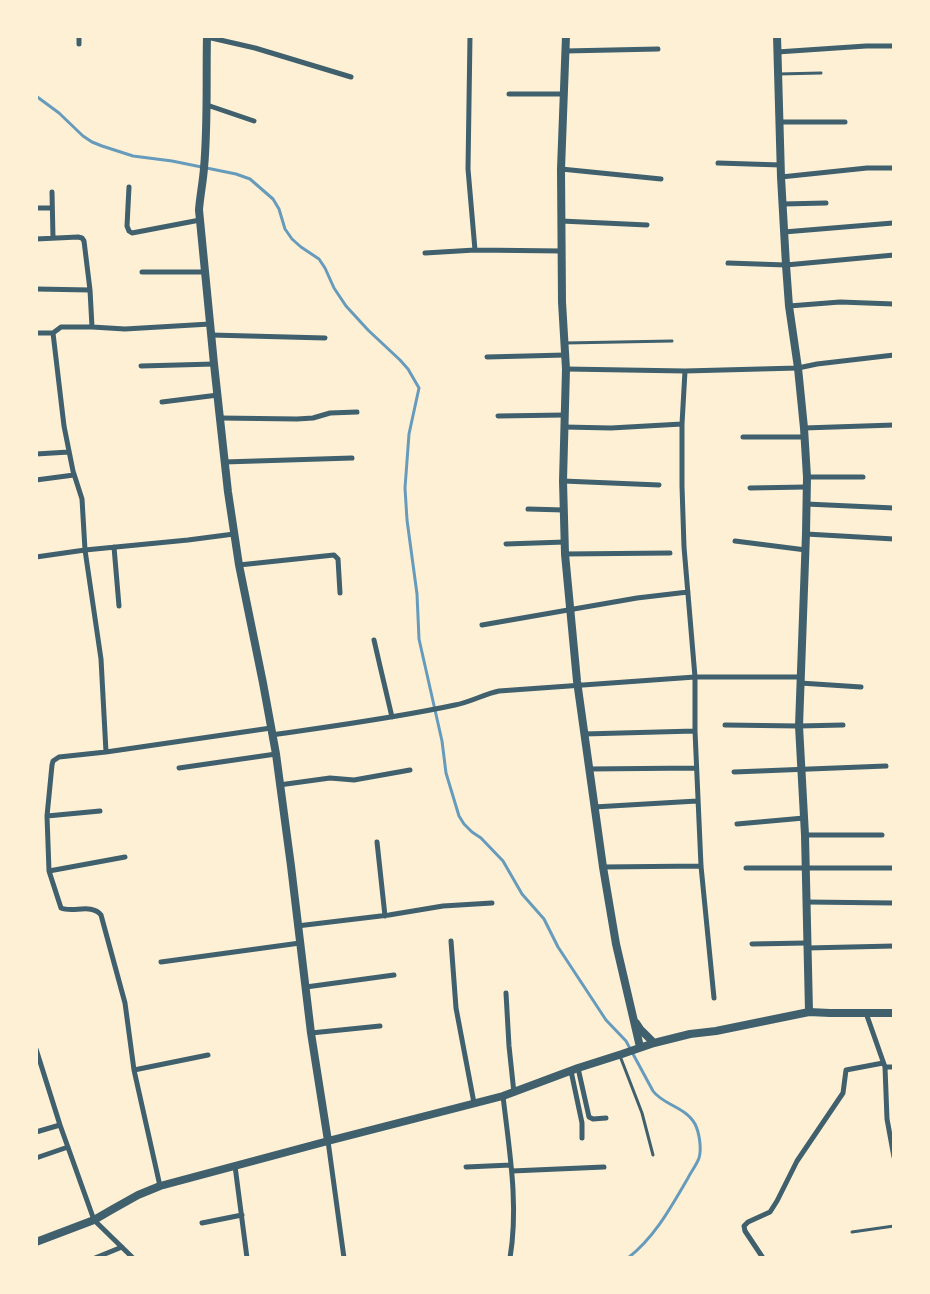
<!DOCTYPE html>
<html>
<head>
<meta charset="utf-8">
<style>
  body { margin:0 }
  #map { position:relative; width:930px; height:1294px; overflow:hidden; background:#fdf0d5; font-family:Cabin,sans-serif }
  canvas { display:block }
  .frame { position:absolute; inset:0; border:38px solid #fdf0d5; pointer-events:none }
</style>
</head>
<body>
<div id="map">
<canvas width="930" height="1294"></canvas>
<div class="frame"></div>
</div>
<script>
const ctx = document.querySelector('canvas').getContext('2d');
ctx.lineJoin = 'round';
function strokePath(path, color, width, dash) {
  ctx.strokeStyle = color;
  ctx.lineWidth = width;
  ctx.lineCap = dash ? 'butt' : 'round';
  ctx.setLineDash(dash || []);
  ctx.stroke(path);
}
strokePath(new Path2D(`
  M36,96l23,17 24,23 9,6 10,4 31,10 39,5 64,13 14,5 23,20 6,10 6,20 7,10 9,8 18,12 6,9 9,20 12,18 22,24 32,30 8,9 11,19 -10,46 -4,54 2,32 10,74 2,45 23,102 4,32 13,43 5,8 8,8 9,6 22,23 19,33 22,25 14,28 48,73 20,21 27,50c10,14 33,16 42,33 4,8 7,24 4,34 -2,6 -8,14 -11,20 -17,29 -33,59 -60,80`), '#669bbc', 3);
strokePath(new Path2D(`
  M778,74l43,-1
  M565,343l107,-2
  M620,1056l22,57 11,42
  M852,1232l42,-6`), '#3f606c', 3);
strokePath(new Path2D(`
  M470,36l-2,133 7,81
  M207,37l48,11 96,29
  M79,44v-8
  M565,51l93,-2
  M777,52l89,-6h28
  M509,94h54
  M207,105l47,16
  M779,122h66
  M718,163l63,2
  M561,169l100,10
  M781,177l86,-9h27
  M129,187l-2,39 2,5 3,2 68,-13
  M52,192l1,46
  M783,204l43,-1
  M36,208h16
  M561,221l86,4
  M784,232l109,-9
  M36,239l42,-2 4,1 2,3 6,49 2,37
  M425,253l50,-3 87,1
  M728,263l58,2 108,-10
  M142,272h64
  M36,289l54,1
  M789,306l51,-4 54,2
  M36,333h17l8,-6h31l33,2 85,-5
  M53,333l11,93 9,45 9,28 3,51 16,109 5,93
  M211,335l114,3
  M487,357l78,-2
  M141,366l73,-2
  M566,369l119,2 113,-3 19,-4 77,-9
  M685,371l-3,53v62l2,61 11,130v54l6,135 13,132
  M162,402l56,-7
  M498,416l66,-1
  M220,418l77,1 16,-1 17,-5 27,-1
  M564,427l47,1 71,-4
  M804,428l90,-3
  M743,437h62
  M36,454l33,-2
  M224,462l128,-4
  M807,477h56
  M36,480l38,-5
  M563,481l96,4
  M750,488l56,-1
  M806,504l88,4
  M528,509l36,1
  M806,534l88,5
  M735,541l71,9
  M506,544l59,-2
  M114,547l5,59
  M565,554l105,-1
  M36,557l49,-7 103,-10 46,-6
  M239,565l95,-10 4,4 2,34
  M482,625l155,-27 51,-6
  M374,640l6,26 12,51
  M800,683l61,4
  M725,725l74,1 44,-1
  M584,734l111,-3
  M272,735c61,-9 123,-17 183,-30 16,-3 29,-11 44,-14l196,-14h105
  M179,768l97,-14
  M589,769l107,-1
  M734,772l152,-6
  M279,785l51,-7 24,2 56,-10
  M594,807l103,-6
  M47,816l53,-5
  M737,824l67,-6
  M805,835h77
  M377,842l8,74
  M603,867l98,-1
  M746,868h148
  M49,871l76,-14
  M806,902l88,1
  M297,926l92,-11 54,-9 49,-3
  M451,941l5,67 18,95
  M752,944l54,-1
  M807,948l87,-2
  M161,962l139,-19
  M306,987l88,-12
  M506,993l3,53 5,47
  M866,1013l19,54 2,52 7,38
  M311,1033l69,-7
  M36,1049l24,76 34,95 39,38
  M885,1067h9
  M578,1068l11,49 4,2 13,-1
  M134,1070l74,-15
  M571,1071l11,52v15
  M503,1096c6,53 16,108 7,162
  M36,1132l24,-7
  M328,1141l16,117
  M36,1158l32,-11
  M235,1166l12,92
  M466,1167l45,-2
  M512,1171l92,-4
  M160,1186l-26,-116 -9,-67 -24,-88c-9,-12 -28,-2 -40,-7l-12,-37 -2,-55 5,-51 1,-4 6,-4 47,-5 165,-24
  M202,1223l40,-8
  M95,1258l27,-11
  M763,1258l-18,-27 -1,-5 4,-4 22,-10 7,-11 20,-40 46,-68 3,-23 37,-7`), '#3f606c', 5);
strokePath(new Path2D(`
  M207,36c-1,44 1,88 -3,132 -1,14 -4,28 -5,42l15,154 14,128 11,73 24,118 13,71 15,112 20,167 17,108
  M566,36l-5,133 1,133 4,67 -3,112 2,73 12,127 26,186 13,77 24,103
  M777,36l4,141 5,88 3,41 9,62 6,60 3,49 -1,57 -7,192 6,109 4,177
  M636,1023l4,6 14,14
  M36,1242l58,-22 19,-11 25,-14 22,-9 168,-45 175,-45 75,-28 44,-14 32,-11 36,-9 26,-3 93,-19 21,1h64`), '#3f606c', 8);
</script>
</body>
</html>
